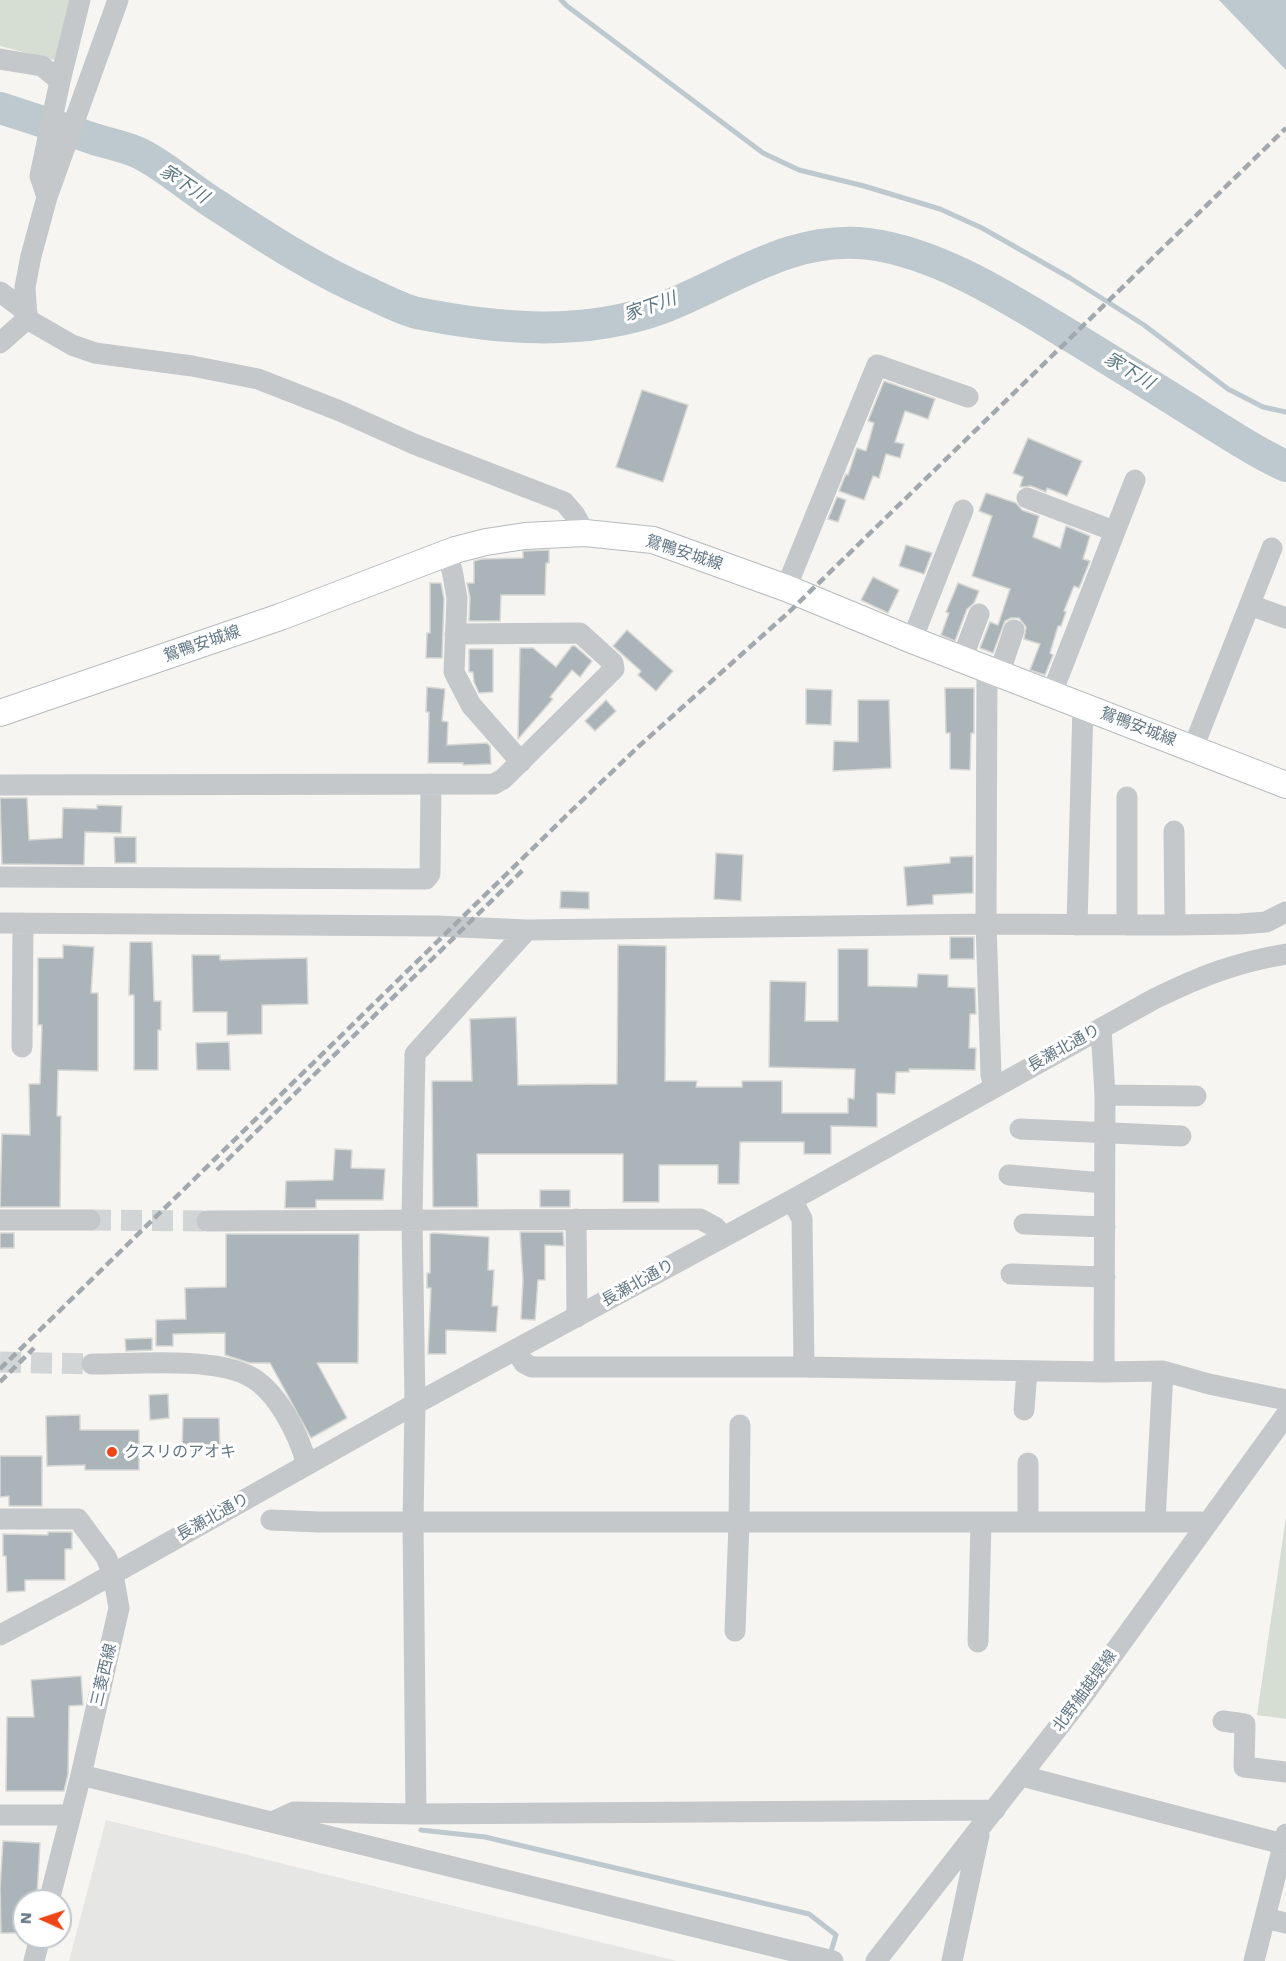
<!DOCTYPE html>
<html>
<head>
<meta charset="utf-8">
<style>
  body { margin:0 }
  #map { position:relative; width:1286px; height:1961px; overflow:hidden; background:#f6f5f1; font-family:"Work Sans",sans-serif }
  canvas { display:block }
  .north { position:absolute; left:12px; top:1889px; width:60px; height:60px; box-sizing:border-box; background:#fff; border:2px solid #c0c8ce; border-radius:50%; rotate:273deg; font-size:16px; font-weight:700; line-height:24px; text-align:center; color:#627684 }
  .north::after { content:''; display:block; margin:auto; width:21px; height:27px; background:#ee4619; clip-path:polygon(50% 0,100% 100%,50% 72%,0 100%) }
</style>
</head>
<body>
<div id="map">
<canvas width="1286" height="1961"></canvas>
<div class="north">N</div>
</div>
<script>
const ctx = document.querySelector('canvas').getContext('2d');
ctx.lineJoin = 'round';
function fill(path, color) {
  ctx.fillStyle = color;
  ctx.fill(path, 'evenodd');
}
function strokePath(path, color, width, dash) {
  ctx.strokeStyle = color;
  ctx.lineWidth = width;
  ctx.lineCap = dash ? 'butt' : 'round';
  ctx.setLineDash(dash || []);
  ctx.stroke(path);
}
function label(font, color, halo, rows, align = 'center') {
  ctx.font = font + ' "Work Sans","Noto Sans JP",sans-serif';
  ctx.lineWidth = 6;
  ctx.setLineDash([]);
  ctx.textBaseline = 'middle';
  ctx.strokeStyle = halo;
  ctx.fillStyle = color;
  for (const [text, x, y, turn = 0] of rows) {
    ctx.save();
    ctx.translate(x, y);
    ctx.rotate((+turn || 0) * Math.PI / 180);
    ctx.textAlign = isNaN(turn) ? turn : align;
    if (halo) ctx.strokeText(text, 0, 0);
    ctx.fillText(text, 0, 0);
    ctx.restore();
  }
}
fill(new Path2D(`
  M106,1820l571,141h-608z`), '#e6e7e5');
fill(new Path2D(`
  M0,0h83l-25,61 -58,-15z
  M1286,1517v202l-29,-4z`), '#d6ddd2');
fill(new Path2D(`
  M1219,0h67v70z`), '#bdc9ce');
strokePath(new Path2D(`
  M561,0l6,6 196,147 36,17 65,16 76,23 42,19 88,50 74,47 84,64 35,18 23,5
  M421,1830l64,7 324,77 27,21 -6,20`), '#bdc9ce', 5);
strokePath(new Path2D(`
  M0,108c31,10 63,20 94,31 16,5 33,8 47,15 27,14 51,36 77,52 49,32 99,65 153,88 15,7 30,15 46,19 80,16 166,24 245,-5 68,-26 130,-74 207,-64 71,9 144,57 205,94 44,27 88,54 132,82 26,16 52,34 80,46`), '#bdc9ce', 32);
const building = new Path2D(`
  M884,381l51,18 -7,20 -23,-8 -10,31 9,2 -4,14 -14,-4 -7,24 -6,-2 -9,24 -25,-9 7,-17 2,1 9,-27 9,3 8,-28 -6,-2z
  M642,390l46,15 -25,77 -47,-15z
  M1028,438l54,23 -15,35 -20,-8 -1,4 -15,-6 -11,1 3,-10 -10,-4z
  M986,493l30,10 6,7 17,6 -6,21 27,11 6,-22 24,10 -7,23 7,2 -11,27 -5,-2 -10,25 2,1 -5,14h-3l-8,27 3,2 -8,20 -15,-5 10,-26 -16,-5 2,-12 -7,-9h-8l-6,3 -12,32 -13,-5 10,-26 8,3 12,-36 -38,-13 20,-60 -13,-5z
  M837,497l9,3 -8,22 -10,-3z
  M906,545l26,8 -8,21 -25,-8z
  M549,550v13h-3l-1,32h-44l-1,26h-31l1,-23 -3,-15h7v-22l8,-2 41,-1v-7z
  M873,577l26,13 -11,23 -27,-13z
  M430,583h11l3,16 -2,59h-16l1,-25h3z
  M958,583l21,8 -5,12 -7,6 -12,32 -14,-6 8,-22 -3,-1z
  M627,630l46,41 -17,20 -18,-16 3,-4 -28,-25z
  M572,646h3l17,15 -12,16 -8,-7 -22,27 3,2 -35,40 2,-91h13l23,19z
  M469,649h24v43l-14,1 -5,-11 -1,-10h-4z
  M427,687l18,2 -3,32 6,1 -1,23 40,-2 3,3 1,18 -28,1v-2h-35l1,-51h-3z
  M945,688h29v45h-3l-1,37 -20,-1v-36h-4z
  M806,689l26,1 -1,35 -25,-1z
  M606,700l10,11 -21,20 -10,-10z
  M858,700h31l2,68 -58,3 1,-30 24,1z
  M0,798h27l2,42 33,-2 1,-30 34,1v-4l25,1 -1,27 -36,-1 -1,33 -82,-1z
  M114,837h22v26h-21z
  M716,853l27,2 -2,46 -27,-2z
  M973,856v37l-40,2v9l-26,2 -3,-39 46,-4v-6z
  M561,891l28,1v17l-29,-1z
  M950,937h24v22h-24z
  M130,942h22l2,59h7v29h-3v40h-24v-75h-5z
  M63,945l31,2 -3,46h7v78l-40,-1 -1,46h4l-1,91h-60l2,-73 28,1 -1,-51h11l2,-59h-4v-67h25z
  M618,945l48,1 -1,135h32l-1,6h46v-6h40v32h66v-15l6,1 1,-30 -86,-2 1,-86 36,1 -1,39h33v-72h30v37l49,1 1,-13 30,1v12l27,1 1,26h-6l-1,34h7l-1,22 -66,-1v3h-13l-1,22 -18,-1v34l-46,-1v28h-27v-12h-64l-1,42h-21v-19h-59v37h-36v-48h-146l1,53h-45l-1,-126h40l-2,-62 46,-2 2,68 99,-1z
  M192,955h28v5l87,-2 1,46 -46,1v29l-35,1v-23h-34z
  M229,1042l1,28h-33l-1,-27z
  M335,1149l17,1 -1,18 34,1 -2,31h-67v8h-31l1,-27 47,-1z
  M540,1190h30v17h-30z
  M520,1232h43l1,14 -19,-1v35h-7l-3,40 -14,-1 2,-39z
  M0,1233h14v15h-14z
  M433,1233l56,4 -1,33h6l-2,36h6l-2,26 -50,-2v24h-18l3,-66h-4v-15h3v-39z
  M226,1234h133l-1,129h-41l30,55 -36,20 -41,-75h-20l-25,-8v-22l-52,1v12h-17v-26l30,-1 -1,-31 41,-1z
  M152,1338v12l-26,1 -1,-12z
  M168,1394l1,24 -19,2 -1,-25z
  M80,1415v15h59v40h-54v-5l-38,1 -1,-50z
  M183,1418h36l1,31 -38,1z
  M0,1456h42v50h-33v-10l-9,1z
  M48,1532h24v17h-7v31h-40v11l-18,1 -1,-36h-3v-22l45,1z
  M81,1676l2,29 -14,1 -1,68 -4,17h-58l1,-74h27l-3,-37z
  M3,1841l37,2 -3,51 -8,-1v8h-5v32h-23l-1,-44z`);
fill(building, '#abb4b9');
strokePath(building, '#d7d7d4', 1.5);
strokePath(new Path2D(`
  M90,1220l117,1
  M0,1362l92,2`), '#d1d5d6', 21, [21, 10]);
const major = new Path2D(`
  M0,713l280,-96 175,-67 31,-8 39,-6 60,-3 68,7 133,48 126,52 374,145`);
strokePath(major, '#b5babd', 28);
strokePath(new Path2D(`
  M0,59l42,7 18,15 -20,95 7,21
  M60,81l20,-81
  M0,292l27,20
  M27,319l45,26 23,8 97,13 66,13 82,32 74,33 150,58 11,13 10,18
  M27,319l-2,-32 6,-31 16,-59 71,-197
  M0,343l27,-24
  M1027,498l87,33
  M445,554l7,16 5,28 -3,74 17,33 50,57
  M786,588l91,-223 91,32
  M1250,605l36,13
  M912,640l51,-130
  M962,659l17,-45
  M987,669l-1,255 5,151 3,11
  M999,674l15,-44
  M1052,693l83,-213
  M1193,748l79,-200
  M0,785l494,-1 9,-5 111,-110 -1,-6 -33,-30 -125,1
  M1127,797v128
  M1174,831l1,94
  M0,877l426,2 4,-5 1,-90
  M0,923l437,3 90,4 459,-6 189,1 65,-1 26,-2 20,-10
  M1077,925l6,-219
  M1101,1028l4,67 -1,277
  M22,1047l1,-124
  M1105,1095l91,1
  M1020,1129l161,7
  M1009,1175l95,8
  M792,1200l10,19 2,148
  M576,1219l1,98
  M0,1220h90
  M207,1221l493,-2 15,8 8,9
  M1024,1224l81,3
  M1011,1274l94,3
  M516,1351l8,12 8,4h272l300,5 59,-1 46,13 77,16
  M92,1364c43,0 118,-7 155,11 30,14 52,60 60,90
  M1024,1410l3,-39
  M1028,1463v58
  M0,1519h78l28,38 7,17 6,34 -38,167 -32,126
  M271,1520l48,2h890
  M1155,1522l8,-151
  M735,1631l4,-108 1,-98
  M0,1635l72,-38 343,-193 377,-204 362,-201c45,-22 82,-37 132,-45
  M978,1642l3,-120
  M1223,1721l22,3 -1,43 42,5
  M81,1775l752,186
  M1022,1776l261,68
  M416,1814l579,-4
  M0,1815h71
  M274,1821l20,-9 122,2 -3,-292 2,-118 -3,-185 3,-165 112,-124
  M1265,1918l21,5
  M34,1961l6,-24
  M876,1961l206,-264 204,-282
  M952,1961l27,-126
  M1254,1961l32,-127`), '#c4c8cb', 21);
strokePath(major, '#fff', 26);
strokePath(new Path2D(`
  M217,1170l308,-302
  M0,1369l569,-556 69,-66 151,-135 497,-484
  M0,1382l34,-34`), '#a2a9ae', 4.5, [9, 4.5]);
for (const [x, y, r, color] of [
  [112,1452,6,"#ee4619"]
]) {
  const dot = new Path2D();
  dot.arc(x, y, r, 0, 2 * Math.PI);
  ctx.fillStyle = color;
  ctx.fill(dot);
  strokePath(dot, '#fff', 2);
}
label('16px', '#627684', '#fff', [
  ["鴛鴨安城線",684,553,18],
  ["鴛鴨安城線",202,644,-19],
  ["鴛鴨安城線",1138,727,21],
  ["長瀬北通り",1064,1048,-29],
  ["長瀬北通り",638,1283,-29],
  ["長瀬北通り",213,1517,-29],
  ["三菱西線",104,1675,-77],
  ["北野舳越堤線",1085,1691,-54]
]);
label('16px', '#627684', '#fff', [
  ["クスリのアオキ",124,1452]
], 'left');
label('italic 18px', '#5e7882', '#fff', [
  ["家下川",184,184,34],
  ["家下川",650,307,-19],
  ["家下川",1129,371,31]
]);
</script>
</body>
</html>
